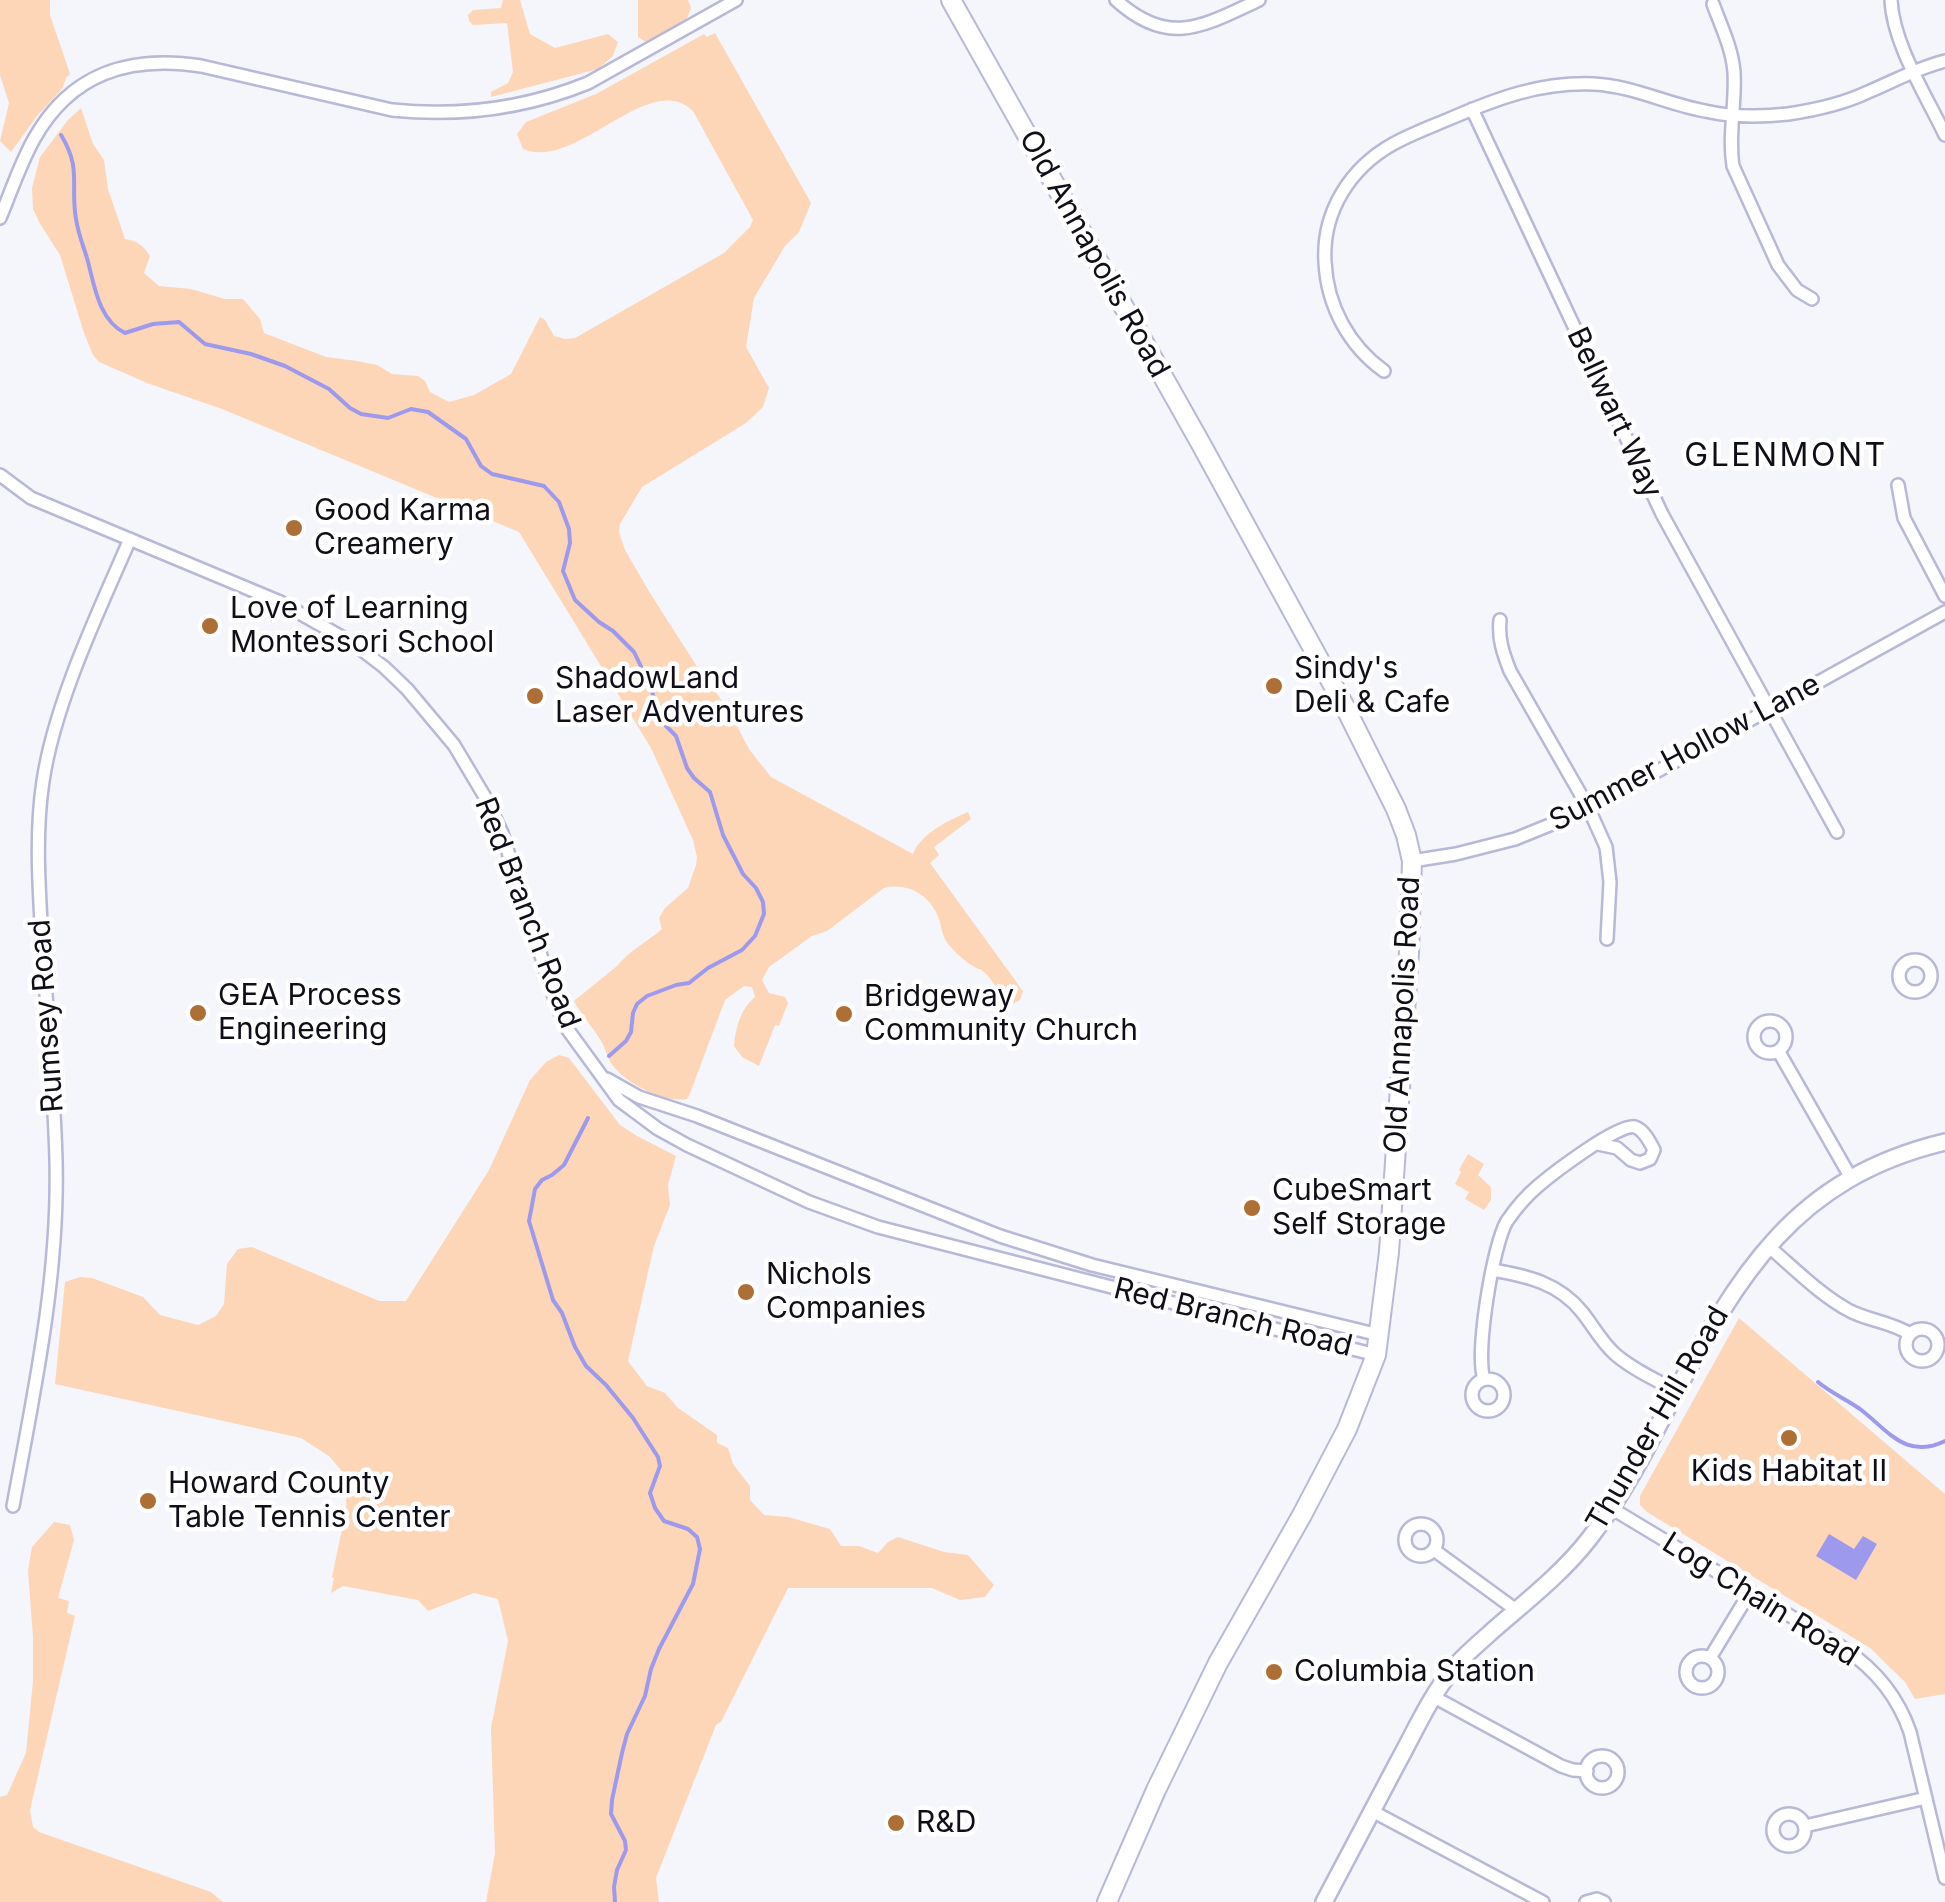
<!DOCTYPE html>
<html>
<head>
<meta charset="utf-8">
<style>
  body { margin:0 }
  canvas { display:block; background:#f5f5fc }
</style>
</head>
<body>
<canvas width="1945" height="1902"></canvas>
<script>
const ctx = document.querySelector('canvas').getContext('2d');
ctx.lineJoin = 'round';
function fill(path, color) {
  ctx.fillStyle = color;
  ctx.fill(path, 'evenodd');
}
function strokePath(path, color, width, dash) {
  ctx.strokeStyle = color;
  ctx.lineWidth = width;
  ctx.lineCap = dash ? 'butt' : 'round';
  ctx.setLineDash(dash || []);
  ctx.stroke(path);
}
function label(font, color, halo, rows, align = 'center') {
  ctx.font = font + ' Inter,sans-serif';
  ctx.lineWidth = 9;
  ctx.setLineDash([]);
  ctx.textBaseline = 'middle';
  ctx.strokeStyle = halo;
  ctx.fillStyle = color;
  for (const [text, x, y, turn = 0] of rows) {
    ctx.save();
    ctx.translate(x, y);
    ctx.rotate((+turn || 0) * Math.PI / 180);
    ctx.textAlign = isNaN(turn) ? turn : align;
    if (halo) ctx.strokeText(text, 0, 0);
    ctx.fillText(text, 0, 0);
    ctx.restore();
  }
}
fill(new Path2D(`
  M0,0h50v15l20,59 -4,4 -4,11 -25,27 -26,36 -11,-11 9,-38 -9,-28z
  M503,0h17l10,34 25,14 53,-14 10,8 -5,14 -15,13 -107,28v-5l17,-9 5,-11 -6,-49 -34,2 -4,-4 -1,-6 5,-5 28,-2z
  M638,0h50l3,8 -5,13 -40,21 -8,-5z
  M715,33l96,170 -12,29 -14,14 -31,52 -8,49 23,41 -6,19 -17,16 -104,64 -22,37 -1,8 6,18 25,43 46,72 32,44 21,40 22,28 142,77c7,-20 36,-34 55,-42l3,7 -37,28 5,8 -9,8 93,128 -3,9 -8,4c-12,-7 -16,-20 -26,-30 -8,-8 -4,-2 -13,-8 -9,-5 -18,-14 -25,-22 -7,-9 -6,-19 -11,-30 -9,-20 -31,-32 -53,-26l-57,43 -15,5 -43,31 -7,13 7,13 16,4 3,6 -9,23 -4,-1 -16,41 -17,-9 -8,-11c2,-19 6,-36 21,-49l-3,-10 -8,-1 -19,14 -36,96 -2,3c-23,4 -63,-16 -76,-36 -4,-7 -6,-16 -10,-22 -8,-14 -19,-25 -27,-40l43,-35c11,-14 31,-25 45,-37l-3,-11 6,-10 23,-20 8,-23 1,-8 -4,-17 -42,-92 -132,-216 -297,-123 -75,-26 -48,-21 -6,-7 -9,-22 -24,-78 -21,-33 -6,-13 -1,-21 8,-31 28,-37 13,-12 12,36 11,16 4,29 17,50c12,2 18,6 25,17l-6,17 15,13 32,3 34,10h18l17,20 4,14 62,24 31,4 20,4 15,9 26,2 7,5 5,11 19,10 25,-7 37,-21 29,-57 5,3 9,16 11,3 10,-1 149,-85 26,-26 3,-7 -60,-109c-44,-43 -117,61 -170,38l-6,-15 9,-12 70,-28 108,-60 3,3z
  M559,1055l10,3 51,67 17,11 39,20 -8,29 2,20 -16,41 -26,115 19,25 18,7 13,15 39,27v8l11,5 5,16 17,22v14l14,15 24,2 42,12 11,17h18l19,7 10,-11 10,-5 46,15 24,3 26,30 -9,12 -25,3 -28,-12h-144l-67,134 -5,3 -60,153 3,24h-173l9,-49 -4,-125 17,-87 -10,-42 -24,-6 -46,18 -10,-11 -75,-14 -12,7 3,-15 -2,-1 14,-67 1,-33 -18,-21 -28,-18 -246,-54 10,-102 15,-5 12,1 51,19 17,18 38,10 18,-9 8,-12 3,-40 11,-15 14,-2 127,54h27l83,-131 41,-90 16,-18z
  M1468,1154l16,10 -6,11 13,12v13l-7,10 -19,-11 4,-7 -14,-8 6,-12 -2,-2z
  M1739,1318l206,176v200l-30,5 -10,-17 -35,-34 -223,-136 -7,-7v-9z
  M54,1522l16,3 4,15 -16,58 11,3 -2,12 8,3 -45,194 3,17 6,5 172,60 12,10h-223v-105l7,-2 19,-42 7,-72v-44l-5,-67 4,-23z`), '#fdd6b7');
fill(new Path2D(`
  M1829,1534l25,15 9,-13 14,8 -21,36 -40,-24z`), '#9d9aee');
strokePath(new Path2D(`
  M61,135c21,34 9,49 15,84 2,14 7,26 11,39 7,25 11,62 38,75l28,-9 26,-2 26,22 46,10 34,12 44,23 21,19 11,6 27,4 23,-9 17,3 38,27 15,27 11,8 52,12 15,16 10,27 1,14 -7,28 12,29 24,22 14,9 21,21 16,33 11,36 15,15 11,32 7,10 16,14 13,43 20,39 13,14 7,14 1,12 -9,22 -13,14 -34,18 -19,15 -13,2 -29,11 -10,8 -4,9 -2,19 -5,9 -17,15
  M588,1118l-24,47 -12,10 -10,5 -7,9 -6,32 24,79 9,13 13,34 11,19 20,19 27,33 25,39 2,9 -10,27 5,15 9,13 24,8 9,8 3,12 -7,35 -34,65 -8,20 -6,27 -18,38 -5,19 -10,47 -1,14 14,27 1,9 -9,20 -3,17 1,15
  M1818,1382c13,11 28,17 42,27 29,22 45,51 85,32`), '#9d9aee', 4);
const minor = new Path2D(`
  M1116,0c53,48 87,26 143,0
  M1891,0c2,44 35,95 54,135
  M1713,4c8,22 19,44 21,68 2,32 -6,62 -1,94l45,99 19,25 15,9
  M1472,109l190,405 175,318
  M0,218c11,-26 20,-54 34,-79 37,-66 95,-84 167,-73l191,44c68,7 132,-1 196,-27l148,-83
  M1384,371c-35,-25 -57,-65 -59,-109 -3,-50 25,-94 68,-118 18,-10 37,-17 56,-25 49,-21 91,-37 145,-35 39,2 73,20 111,27 26,6 56,6 83,3 27,-4 55,-10 80,-22 26,-11 49,-24 77,-31
  M0,475l31,23 249,104 74,42 30,23 23,22 47,56 31,52 17,36 55,173 11,24 51,70 39,29 29,16 122,57 69,25 498,128
  M1898,485l6,33 41,78
  M1500,620c-2,19 3,33 10,51l79,138 17,38 4,35 -3,57
  M1412,861l44,-7 59,-15 74,-30 356,-197
  M1899 976a16 16 0 1 1 32 0a16 16 0 1 1-32 0Z
  M1754 1037a16 16 0 1 1 32 0a16 16 0 1 1-32 0Z
  M1779,1052l72,126
  M607,1079l32,18 58,19 303,120 92,29 287,70
  M1768,1246c26,22 52,49 82,65 20,10 41,11 60,23
  M1493,1270c34,6 66,13 89,42 12,15 20,31 34,43 18,15 40,25 61,36
  M1906 1345a16 16 0 1 1 32 0a16 16 0 1 1-32 0Z
  M1472 1395a16 16 0 1 1 32 0a16 16 0 1 1-32 0Z
  M1484,1379c-9,-26 9,-135 23,-158 9,-13 19,-25 31,-35 14,-12 82,-64 97,-59 9,3 15,15 19,23l-4,9 -10,4 -9,-3 -14,-12 -19,-4
  M13,1506c21,-114 46,-229 43,-346 -2,-73 -9,-147 -14,-220 -3,-53 -7,-106 1,-159 12,-79 55,-168 87,-242
  M1611,1508l234,141c31,21 53,48 65,83l35,146
  M1405 1540a16 16 0 1 1 32 0a16 16 0 1 1-32 0Z
  M1434,1550l82,60
  M1686 1672a16 16 0 1 1 32 0a16 16 0 1 1-32 0Z
  M1710,1658l40,-66
  M1434,1697l127,69 12,4 14,1
  M1586 1772a16 16 0 1 1 32 0a16 16 0 1 1-32 0Z
  M1372,1811l171,91
  M1773 1830a16 16 0 1 1 32 0a16 16 0 1 1-32 0Z
  M1805,1826l121,-28
  M1586,1902l11,-3 7,3`);
const tertiary = new Path2D(`
  M1324,1902c25,-47 50,-94 74,-140 17,-31 32,-65 54,-92 11,-14 25,-25 38,-37 34,-30 71,-58 99,-94 33,-42 57,-89 81,-136 68,-128 124,-225 275,-261`);
const secondary = new Path2D(`
  M951,0l250,444 144,263 51,102 10,26 6,26 -3,91 -20,300 -13,103 -29,74 -45,86 -84,148 -62,127 -49,112`);
strokePath(minor, '#b8b8d9', 16);
strokePath(tertiary, '#b8b8d9', 20);
strokePath(secondary, '#b8b8d9', 22);
strokePath(minor, '#fff', 11);
strokePath(tertiary, '#fff', 15);
strokePath(secondary, '#fff', 18);
for (const [x, y, r, color] of [
  [294,528,10,"#ae6f36"],
  [210,626,10,"#ae6f36"],
  [1274,686,10,"#ae6f36"],
  [535,696,10,"#ae6f36"],
  [198,1013,10,"#ae6f36"],
  [844,1014,10,"#ae6f36"],
  [1252,1208,10,"#ae6f36"],
  [746,1292,10,"#ae6f36"],
  [1789,1438,10,"#ae6f36"],
  [148,1501,10,"#ae6f36"],
  [1274,1672,10,"#ae6f36"],
  [896,1823,10,"#ae6f36"]
]) {
  const dot = new Path2D();
  dot.arc(x, y, r, 0, 2 * Math.PI);
  ctx.fillStyle = color;
  ctx.fill(dot);
  strokePath(dot, '#fff', 4);
}
label('30px', '#0f0e19', '#fff', [
  ["Old Annapolis Road",1094,254,61],
  ["Bellwart Way",1614,413,65],
  ["Summer Hollow Lane",1685,753,-28],
  ["Red Branch Road",527,913,69],
  ["Old Annapolis Road",1403,1015,-87],
  ["Rumsey Road",47,1016,-94],
  ["Red Branch Road",1233,1318,14],
  ["Thunder Hill Road",1658,1419,-60],
  ["Log Chain Road",1760,1600,32]
]);
label('30px', '#0f0e19', '#fff', [
  ["Good Karma",314,511],
  ["Creamery",314,545],
  ["Love of Learning",230,609],
  ["Montessori School",230,643],
  ["Sindy's",1294,669],
  ["Deli & Cafe",1294,703],
  ["ShadowLand",555,679],
  ["Laser Adventures",555,713],
  ["GEA Process",218,996],
  ["Engineering",218,1030],
  ["Bridgeway",864,997],
  ["Community Church",864,1031],
  ["CubeSmart",1272,1191],
  ["Self Storage",1272,1225],
  ["Nichols",766,1275],
  ["Companies",766,1309],
  ["Kids Habitat II",1789,1472,"center"],
  ["Howard County",168,1484],
  ["Table Tennis Center",168,1518],
  ["Columbia Station",1294,1672],
  ["R&D",916,1823]
], 'left');
ctx.letterSpacing = '2.5px';
label('32px', '#0f0e19', '#fff', [
  ["GLENMONT",1786,456]
]);
ctx.letterSpacing = '0px';
</script>
</body>
</html>
